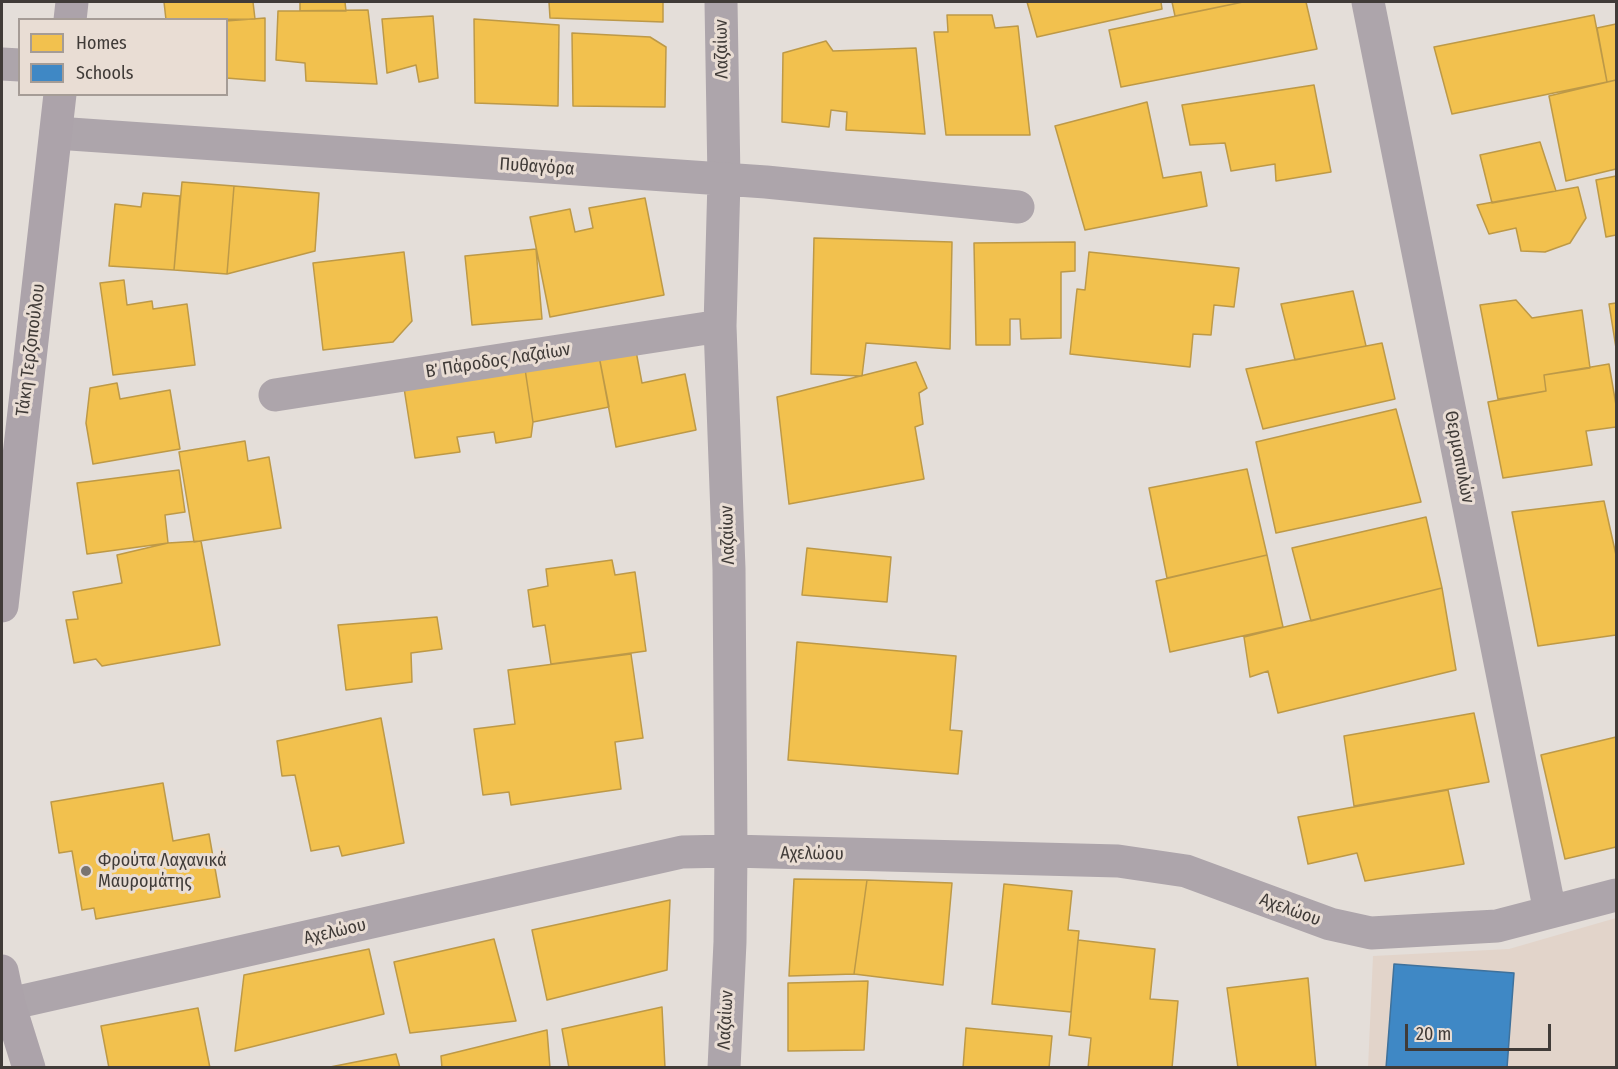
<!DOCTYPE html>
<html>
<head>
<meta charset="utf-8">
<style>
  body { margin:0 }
  #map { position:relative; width:1618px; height:1069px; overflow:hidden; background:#e4ded9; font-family:"Fira Sans Condensed",sans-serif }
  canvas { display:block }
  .frame { position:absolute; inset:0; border:3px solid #403b38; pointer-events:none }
  .legend { position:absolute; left:18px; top:18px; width:210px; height:78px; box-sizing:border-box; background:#e9ddd4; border:2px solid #a59c96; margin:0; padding:8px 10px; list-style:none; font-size:18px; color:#403b38 }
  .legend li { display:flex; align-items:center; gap:12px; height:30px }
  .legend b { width:30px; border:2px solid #a59c96 }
  .scale { position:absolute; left:1405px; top:1024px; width:146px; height:27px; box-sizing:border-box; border:3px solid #403b38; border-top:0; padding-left:8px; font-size:18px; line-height:21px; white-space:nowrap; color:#403b38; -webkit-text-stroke:4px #e9ddd4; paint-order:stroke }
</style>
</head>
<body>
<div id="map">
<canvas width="1618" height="1069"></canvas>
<div class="frame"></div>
<ul class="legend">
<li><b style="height:16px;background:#f2c14e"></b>Homes</li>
<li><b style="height:16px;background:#3f88c5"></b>Schools</li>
</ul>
<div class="scale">20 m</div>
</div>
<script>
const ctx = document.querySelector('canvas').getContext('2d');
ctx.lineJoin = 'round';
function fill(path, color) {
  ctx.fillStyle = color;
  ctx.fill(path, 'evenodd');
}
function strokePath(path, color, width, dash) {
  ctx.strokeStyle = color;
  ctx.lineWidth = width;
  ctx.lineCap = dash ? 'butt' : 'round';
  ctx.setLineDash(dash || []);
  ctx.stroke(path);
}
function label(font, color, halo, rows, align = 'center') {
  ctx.font = font + ' "Fira Sans Condensed",sans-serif';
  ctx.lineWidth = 6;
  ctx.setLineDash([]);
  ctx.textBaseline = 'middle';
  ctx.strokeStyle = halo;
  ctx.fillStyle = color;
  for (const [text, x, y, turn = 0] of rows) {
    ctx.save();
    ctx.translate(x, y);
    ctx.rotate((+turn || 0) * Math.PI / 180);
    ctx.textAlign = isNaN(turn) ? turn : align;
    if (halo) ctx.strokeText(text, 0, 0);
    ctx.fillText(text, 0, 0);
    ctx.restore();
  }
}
fill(new Path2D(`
  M1616,918v149l-248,1 5,-112 136,-7z`), '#e2d4ca');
const homes = new Path2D(`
  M164,2h89l2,17 -89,1z
  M300,2h45l1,9h-46z
  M549,2h114v20l-113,-4z
  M1027,2h134l1,7 -125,28z
  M1172,2h71l-68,14z
  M1243,2h63l11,47 -196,38 -12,-57z
  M368,10l9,74 -71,-3 -1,-18 -29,-3 2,-49z
  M947,15h45l3,13 23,-2 12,109h-84l-12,-103h14z
  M1594,15l13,67 -155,32 -18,-67z
  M433,16l5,62 -19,4 -3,-17 -29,8 -5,-54z
  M265,18v63l-39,-3v-57z
  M474,19l85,6 -1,81 -83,-3z
  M1616,24v56l-9,2 -10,-54z
  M572,33l78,4 16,10 -1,60 -92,-1z
  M826,41l7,10 83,-3 9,86 -79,-4 1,-18 -16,-2 -2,17 -47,-5 1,-69z
  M1616,80v89l-50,12 -17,-85z
  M1314,85l17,87 -55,9 -1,-17 -44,7 -6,-28 -35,2 -8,-40z
  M1147,102l16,76 38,-6 6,34 -122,24 -30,-104z
  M1540,142l16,49 -64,12 -12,-48z
  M1616,176v59l-10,2 -10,-57z
  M182,182l52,4 -7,88 -53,-4z
  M234,186l85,7 -4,58 -88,23z
  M1578,187l8,31 -16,25 -25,9 -24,-1 -5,-23 -27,6 -12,-29z
  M143,193l37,3 -6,74 -65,-4 6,-62 26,3z
  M645,198l19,97 -114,22 -20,-100 40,-8 5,23 18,-4 -4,-20z
  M814,238l138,4 -2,107 -84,-6 -4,33 -51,-2z
  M1075,242v29l-14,1v66l-40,1 -1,-20h-10v26h-34l-2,-102z
  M536,249l6,70 -70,6 -7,-69z
  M404,252l8,69 -19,21 -70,8 -10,-87z
  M1089,252l150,16 -5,39 -20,-2 -3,30 -18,-1 -3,33 -120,-13 7,-65 8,1z
  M124,280l3,25 25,-4 1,8 34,-5 8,61 -82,10 -13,-92z
  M1353,291l13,55 -71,14 -14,-56z
  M1516,300l16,18 50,-8 8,58 -46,7 2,16 -48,8 -18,-94z
  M1616,303v45l-7,-44z
  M1382,343l13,56 -132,30 -17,-60z
  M636,351l6,32 43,-9 11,56 -80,17 -17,-91z
  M599,356l10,51 -76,15 -8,-53z
  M916,362l11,26 -8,5 4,31 -8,3 9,52 -135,25 -12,-107z
  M1609,364l7,41v22l-30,4 6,34 -89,13 -15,-76 58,-11 -2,-16z
  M525,369l8,53 -2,15 -35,6 -2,-11 -37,5 3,15 -45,6 -11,-70z
  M117,383l3,16 50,-9 10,59 -87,15 -7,-41 4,-35z
  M1396,409l25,93 -145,31 -20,-91z
  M245,441l3,20 21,-4 12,71 -87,14 -15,-90z
  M1247,469l20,86 -100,23 -18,-90z
  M179,470l6,42 -20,3 3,28 -81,11 -10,-71z
  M1604,501l12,54v80l-78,11 -26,-134z
  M1426,517l16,71 -131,33 -19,-73z
  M201,541l19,104 -118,21 -6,-7 -22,4 -8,-43 12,-1 -5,-27 49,-9 -5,-28 51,-12z
  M807,548l84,9 -4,45 -85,-7z
  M1267,555l16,72 -113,25 -14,-71z
  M612,560l3,15 20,-3 11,79 -95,13 -6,-39 -12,2 -5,-37 20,-4 -2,-17z
  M1442,588l14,82 -178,43 -10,-42 -18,6 -6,-40z
  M437,617l5,32 -31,4 1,29 -66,8 -8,-65z
  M797,642l159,14 -6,74 12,1 -4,43 -170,-14z
  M631,654l12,84 -28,4 6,47 -110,16 -2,-13 -26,3 -9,-66 41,-5 -7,-54z
  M1474,713l15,69 -135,24 -10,-70z
  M381,718l23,125 -62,13 -3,-10 -28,5 -16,-76 -13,1 -5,-35z
  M1616,737v110l-51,12 -24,-104z
  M163,783l10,58 36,-7 11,63 -124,22 -2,-11 -12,2 -10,-59 -13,2 -8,-51z
  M1448,790l16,74 -99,17 -8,-28 -49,11 -10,-47z
  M794,879l73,1 -13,94 -65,2z
  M867,880l85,3 -9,102 -89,-11z
  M1004,884l68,7 -4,39 11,1 -8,81 -79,-8z
  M670,900l-3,70 -120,30 -15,-70z
  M494,939l22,82 -106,12 -16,-71z
  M1078,940l77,9 -5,50 28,2 -6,67h-84l3,-30 -22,-3z
  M369,949l15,65 -149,37 9,-76z
  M1308,978l8,90h-78l-11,-80z
  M868,981l-4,69 -76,1v-68z
  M662,1007l3,61h-96l-7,-39z
  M198,1008l12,60h-101l-8,-42z
  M966,1028l86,8 -3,32h-86z
  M547,1030l3,38h-108l-1,-12z
  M396,1054l4,14h-75z`);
fill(homes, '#f2c14e');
strokePath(homes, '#bd9947', 1.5);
const schools = new Path2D(`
  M1394,964l120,9 -7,95h-121z`);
fill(schools, '#3f88c5');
strokePath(schools, '#3f719b', 1.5);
strokePath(new Path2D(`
  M721,2l3,178`), '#ada5ab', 33);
strokePath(new Path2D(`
  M1368,2l182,910
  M2,64l18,1
  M56,133l710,49 252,25
  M275,395l445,-69
  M9,1004l673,-152 49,-1 387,10 68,10 144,53 41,9 126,-7 119,-31
  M724,1068l6,-126 1,-91 -2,-282 -9,-243 4,-146`), '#ada5ab', 33);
strokePath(new Path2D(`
  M70,20l2,-18
  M2,606l58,-512
  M2,971l7,33 20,64`), '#aca3aa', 33);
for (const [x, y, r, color] of [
  [86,871,6,"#797470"]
]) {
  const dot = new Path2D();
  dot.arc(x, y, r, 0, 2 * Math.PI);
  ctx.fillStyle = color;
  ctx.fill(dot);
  strokePath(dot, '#e9ddd4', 2);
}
label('18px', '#403b38', '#e9ddd4', [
  ["Λαζαίων",722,49,-91],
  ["Πυθαγόρα",537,167,4],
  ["Τάκη Τερζοπούλου",31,350,-83],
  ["Β΄ Πάροδος Λαζαίων",498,361,-9],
  ["Θερμοπυλών",1459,457,79],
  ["Λαζαίων",728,535,-92],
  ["Αχελώου",812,854,1],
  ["Αχελώου",1290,910,20],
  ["Αχελώου",335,932,-13],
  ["Λαζαίων",726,1020,-87]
]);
label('18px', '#403b38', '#e9ddd4', [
  ["Φρούτα Λαχανικά",98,861],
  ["Μαυρομάτης",98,882]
], 'left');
</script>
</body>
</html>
